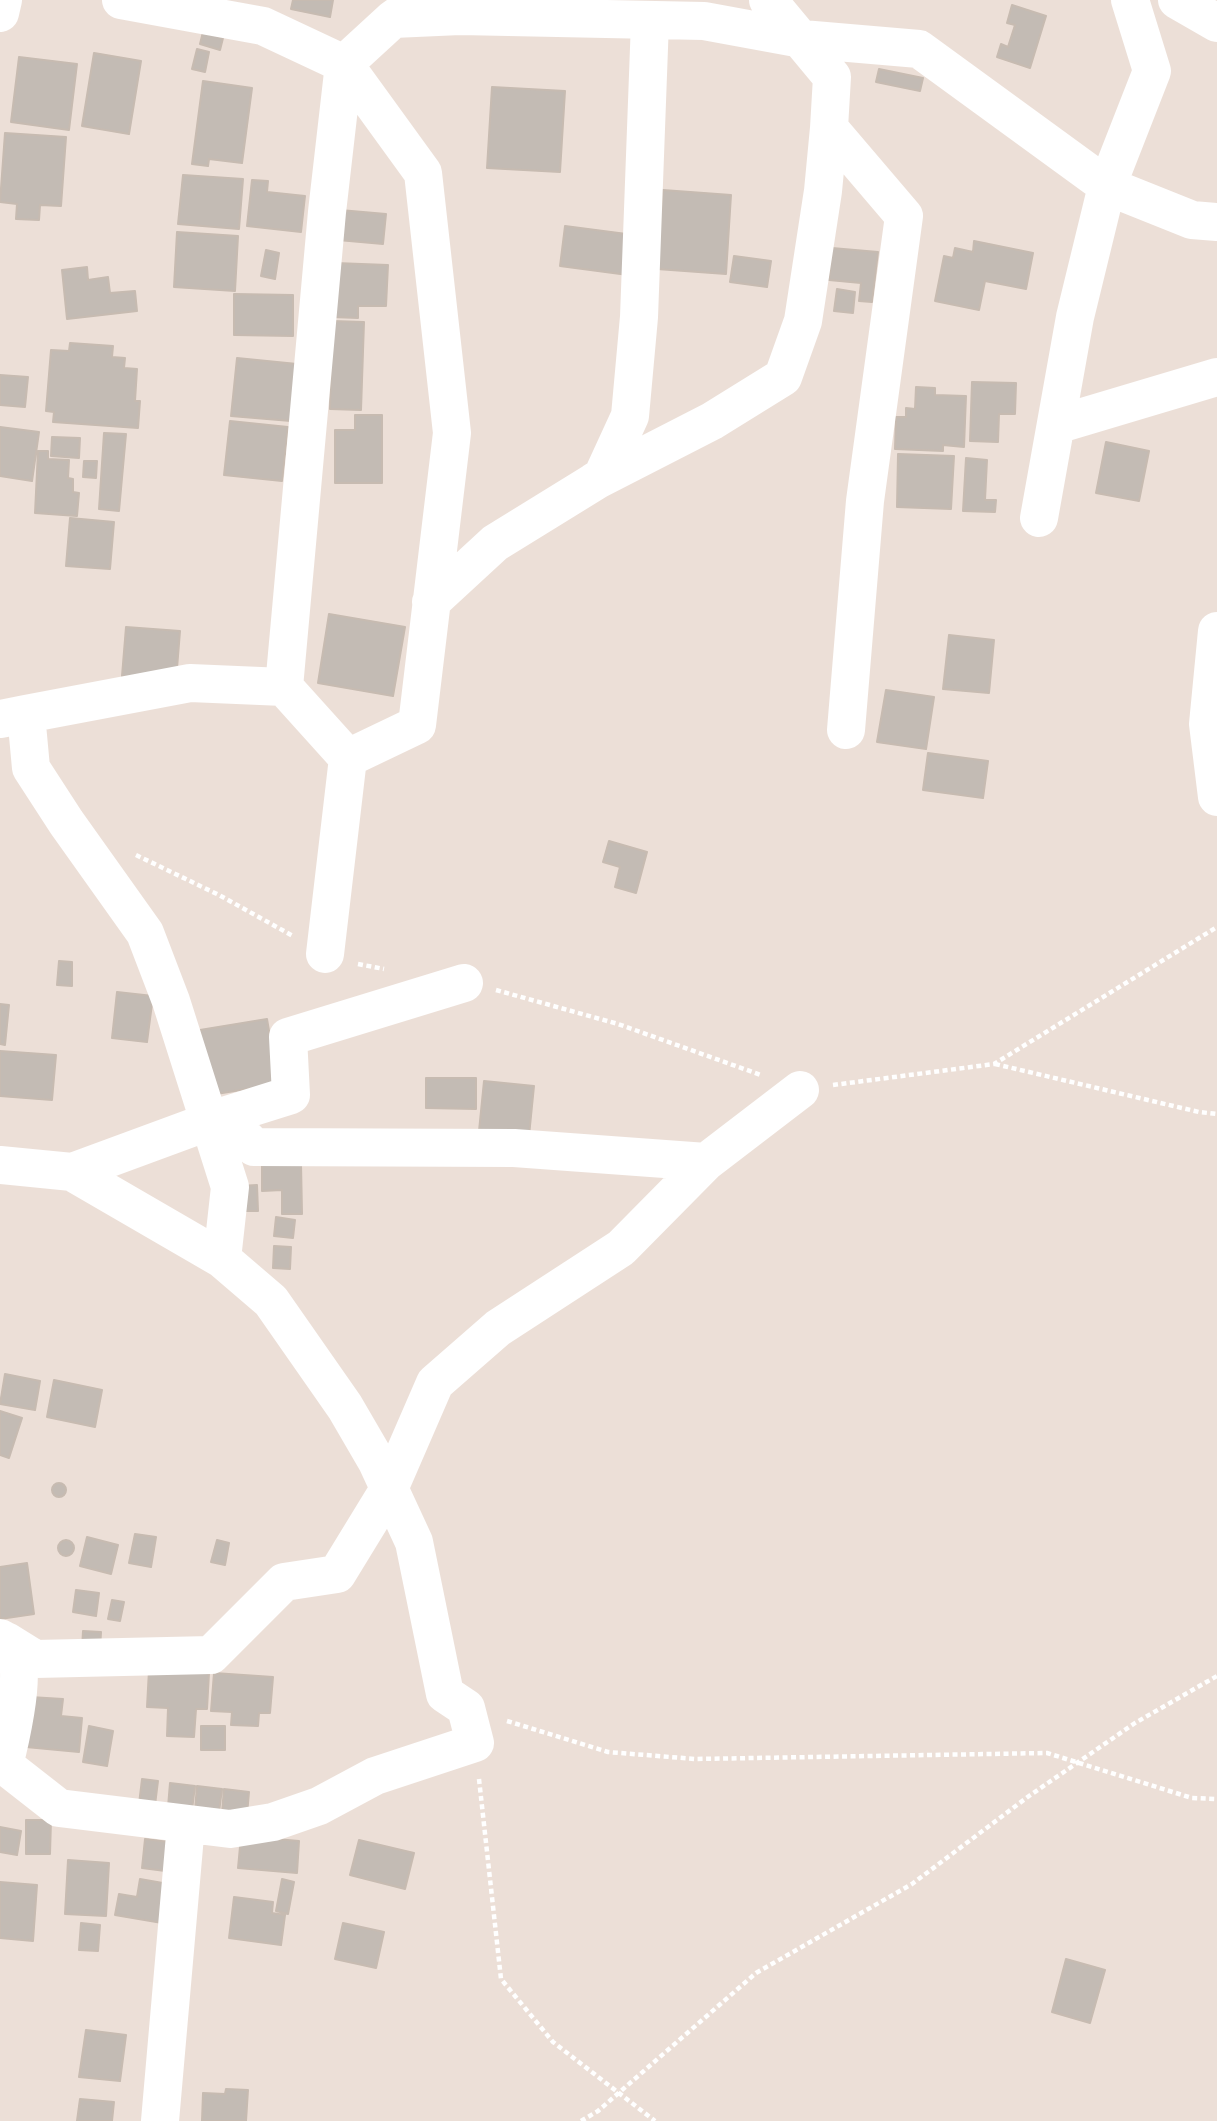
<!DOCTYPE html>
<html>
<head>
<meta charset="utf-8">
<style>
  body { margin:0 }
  canvas { display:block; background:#ecdfd7 }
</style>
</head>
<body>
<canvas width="1217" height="2121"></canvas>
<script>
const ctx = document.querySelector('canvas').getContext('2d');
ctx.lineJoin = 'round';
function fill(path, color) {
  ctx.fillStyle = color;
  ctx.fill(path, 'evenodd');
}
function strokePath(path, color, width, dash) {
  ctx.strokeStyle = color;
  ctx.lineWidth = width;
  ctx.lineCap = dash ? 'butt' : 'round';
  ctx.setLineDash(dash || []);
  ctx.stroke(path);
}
const building = new Path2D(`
  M293,0h40l-3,17 -39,-8z
  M1012,5l34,11 -16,52 -33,-11 4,-13 7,3 7,-22 -8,-2z
  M203,32l20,6 -3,12 -20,-6z
  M197,49l12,3 -4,20 -13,-3z
  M94,53l47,8 -12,73 -47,-8z
  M19,57l58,7 -8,66 -58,-8z
  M879,69l44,9 -3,13 -44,-9z
  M203,81l49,7 -10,75 -33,-4 -1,7 -16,-2z
  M492,87l73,4 -5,81 -73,-4z
  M5,133l61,4 -5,69 -21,-1 -1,15 -23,-1 1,-15 -17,-2z
  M183,175l60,4 -4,50 -61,-5z
  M252,180l16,1 -1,11 38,4 -4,36 -54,-6z
  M663,190l68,5 -5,79 -69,-5z
  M340,210l46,4 -3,30 -45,-4z
  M565,226l69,9 -6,40 -68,-9z
  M177,232l61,4 -3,55 -61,-4z
  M974,241l59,12 -7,36 -41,-8 -6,29 -44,-9 9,-45 9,2 2,-10 18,4z
  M832,248l46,4 -6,50 -13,-1 2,-18 -32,-3z
  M266,250l13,3 -4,26 -14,-3z
  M734,256l37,5 -4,26 -37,-5z
  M335,263l53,2 -2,41h-28v12l-26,-1z
  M87,267l1,13 20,-3 2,16 25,-2 2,20 -70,8 -5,-49z
  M837,289l18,3 -2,21 -19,-2z
  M234,294l59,1v41l-59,-1z
  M332,321l32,1 -3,88 -31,-1z
  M70,343l43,3 -1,11 13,1 -1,10 13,1 -2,32h5l-2,27 -85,-6 1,-10 -8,-1 5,-61 18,1z
  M237,358l60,6 -6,57 -60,-5z
  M0,375l28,2 -3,30 -25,-2z
  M972,382l44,1 -1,31h-16l-1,28 -28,-1z
  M916,387l19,1v7l31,1 -2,51 -21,-2v6l-48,-2 1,-32h10v-9l9,1z
  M355,415h27v68h-47v-53h20z
  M230,421l58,6 -6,54 -58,-6z
  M0,427l39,5 -7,49 -32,-5z
  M104,433l22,1 -7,77 -20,-2z
  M52,437l28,1 -1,20 -28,-2z
  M1106,442l43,9 -10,50 -43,-8z
  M38,451h10v8l21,1 -1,18 5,1v13l6,1 -2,23 -42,-3z
  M898,454l56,2 -3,53 -54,-2z
  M966,458l21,2 -2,40h11l-1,12 -32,-1z
  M84,461h13l-1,17 -13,-1z
  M70,518l44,4 -4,47 -44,-3z
  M329,614l76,13 -12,69 -75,-13z
  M126,627l54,4 -4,50 -54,-5z
  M949,635l45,5 -5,53 -46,-4z
  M886,690l48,7 -8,52 -49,-7z
  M928,753l60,8 -5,37 -60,-8z
  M609,841l38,11 -11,41 -21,-6 5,-20 -17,-5z
  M59,961l13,1v24l-15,-1z
  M117,992l36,4 -6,46 -35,-4z
  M0,1004l9,1 -4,40 -5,-1z
  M267,1019l11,65 -68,11 -10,-65z
  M0,1051l56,4 -4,45 -52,-4z
  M426,1078h50v31l-50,-1z
  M484,1081l50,5 -5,50 -50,-5z
  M301,1163l1,51h-20v-24l-20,1v-27z
  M257,1185l1,26h-17l-1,-25z
  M276,1217l19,3 -2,18 -19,-2z
  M274,1246l17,1 -1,22 -17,-1z
  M5,1374l35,7 -5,29 -35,-6z
  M54,1380l48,10 -7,37 -48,-10z
  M0,1411l22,7 -13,40 -9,-3z
  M52 1490a7 7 0 1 1 14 0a7 7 0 1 1-14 0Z
  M135,1534l21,3 -5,30 -22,-4z
  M87,1537l31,8 -7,29 -31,-8z
  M58 1548a8 8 0 1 1 16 0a8 8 0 1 1-16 0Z
  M217,1540l12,3 -4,22 -14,-3z
  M27,1563l7,51 -34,5v-52z
  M76,1590l23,3 -3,23 -23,-4z
  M112,1600l12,2 -4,19 -12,-2z
  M83,1631l18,1 -1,18 -18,-1z
  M149,1670l60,3 -2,36h-11l-2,28 -27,-1 1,-28 -21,-1z
  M214,1673l59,4 -3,36h-11l-1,13 -27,-1 1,-13 -21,-1z
  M30,1697l33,2 -2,17 21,2 -3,34 -53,-5z
  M89,1726l24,5 -6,35 -24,-4z
  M201,1726h24v24h-24z
  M142,1779l16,2 -3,24 -16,-1z
  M170,1783l25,3 -3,24 -24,-3z
  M197,1786l25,3 -3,23 -24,-2z
  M224,1789l25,3 -2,23 -25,-2z
  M26,1820h25l-1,34h-24z
  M0,1827l21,4 -4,24 -17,-3z
  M241,1836l58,5 -2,32 -59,-5z
  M145,1839l32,4 -4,29 -31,-4z
  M359,1840l55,13 -9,36 -55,-14z
  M68,1860l41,3 -3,53 -41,-2z
  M140,1879l34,6 -6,39 -53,-9 4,-21 18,3z
  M282,1879l12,3 -6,32 -12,-3z
  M0,1882l37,3 -4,56 -33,-3z
  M234,1897l39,5 -1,11 13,2 -4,30 -52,-7z
  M81,1923l19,2 -2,26 -19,-1z
  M343,1923l41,9 -8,36 -41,-9z
  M1066,1959l39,11 -15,53 -38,-11z
  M86,2030l40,5 -6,46 -41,-4z
  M226,2089l22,1 -2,31h-44l1,-28 22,1z
  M80,2099l34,3 -2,19h-35z`);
fill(building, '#c3bbb4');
strokePath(building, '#c7bbb1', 2);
strokePath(new Path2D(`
  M136,855l83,40 74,41
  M358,964l26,5
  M496,990l122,34 143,51
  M995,1064l204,48 18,2
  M833,1085l161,-21 223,-137
  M507,1721l101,31 87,7 352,-6 145,45 25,1
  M479,1779l22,200 52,63 102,79
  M581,2121l17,-10 158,-138 156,-89 117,-88 106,-73 82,-47`), '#fff', 4.5, [5, 3.5]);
strokePath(new Path2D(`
  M121,0l142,26 81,38 79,109 29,260 -35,292 -69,33
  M768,0l64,77 -3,51 75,88 -39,285 -19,229
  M1177,0l40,23
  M0,13l3,-13
  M393,19l67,-3 244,5 98,18 117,10 188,137 85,34 25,2
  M1056,425l161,-48
  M595,481l117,-60 71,-44 20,-56 20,-130 6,-63
  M1039,518l36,-201 32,-131 45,-115 -22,-71
  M431,602l64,-59 107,-66 28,-61 9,-99 11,-296
  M1217,631l-9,93 9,73
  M26,714l164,-31 94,4
  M0,719l26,-5 5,54 35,54 79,111 26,68 59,186 -8,72
  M325,954l23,-196 -64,-71 43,-475 17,-148 49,-45 27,-19
  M224,1116l30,31 260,1 192,14 94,-72
  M0,1165l72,7 150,87 49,42 74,106 32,55 37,80 31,152 21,14 9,35 -100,33 -56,30 -46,16 -43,7 -171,-21 -55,-43c6,-23 20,-84 13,-106 -2,-8 -10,-18 -17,-21
  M72,1172l152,-56 67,-21 -3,-58 176,-54
  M6,1641l29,18 176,-4 73,-73 53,-8 52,-85 46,-106 63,-55 123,-80 85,-86
  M160,2121l26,-297`), '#fff', 38);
</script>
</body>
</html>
